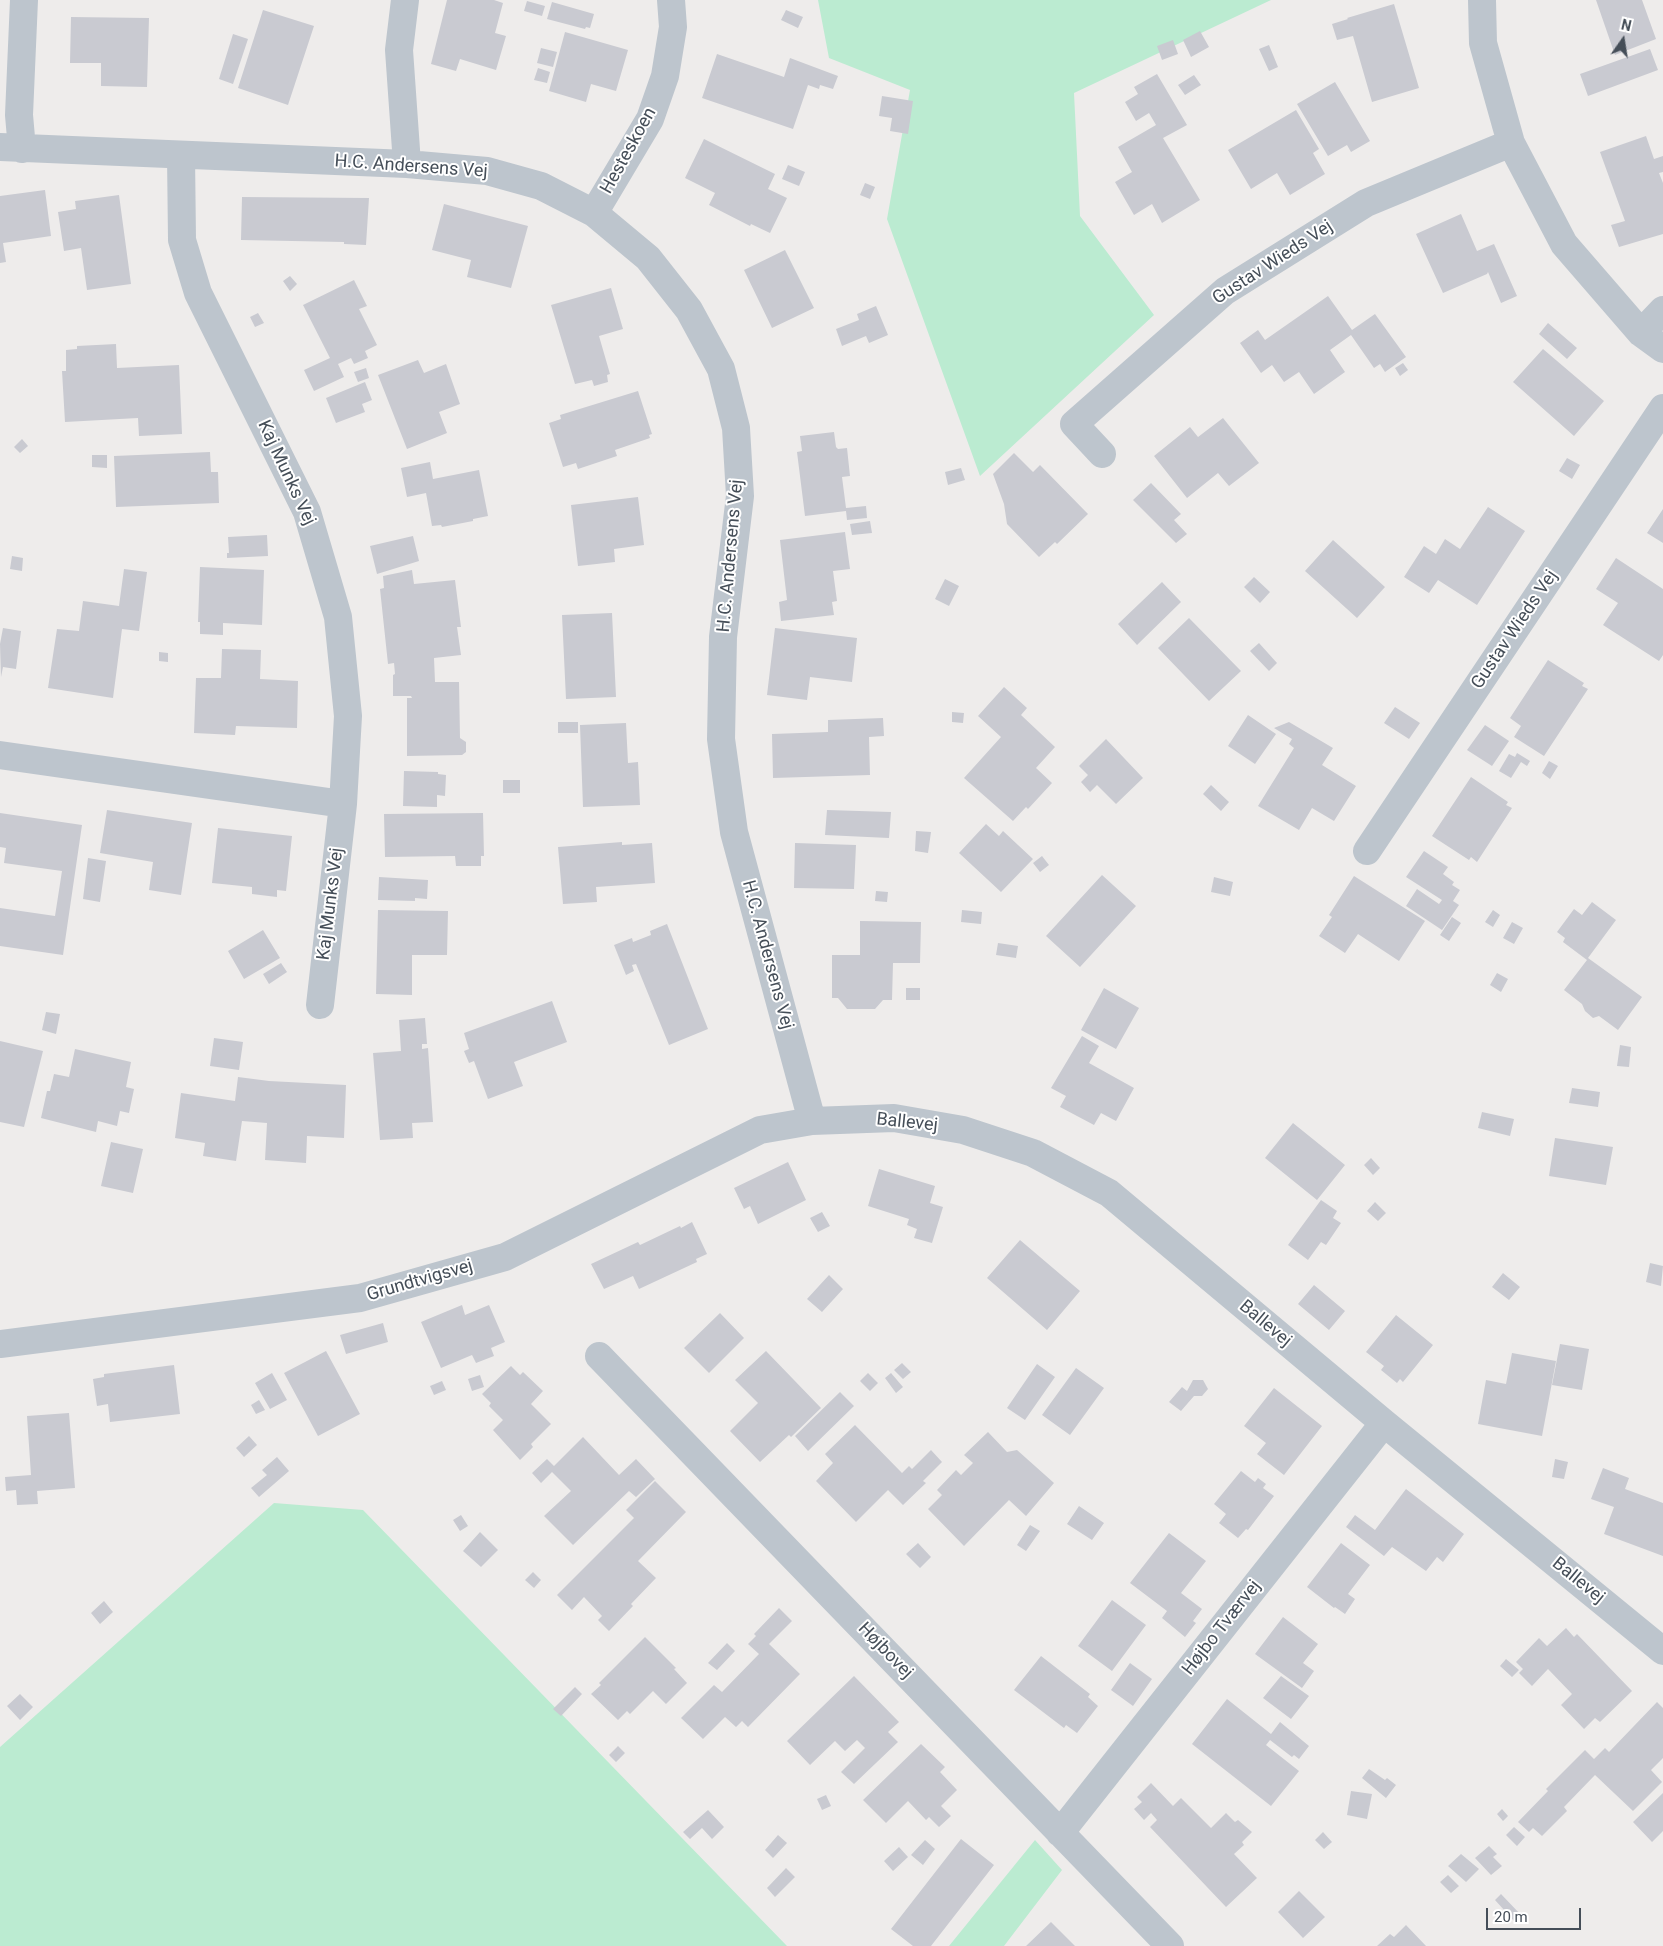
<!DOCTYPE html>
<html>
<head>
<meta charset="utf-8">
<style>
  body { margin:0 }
  #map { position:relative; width:1663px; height:1946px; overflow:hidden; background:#eeeceb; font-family:Roboto,sans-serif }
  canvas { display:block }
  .north { position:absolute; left:1598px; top:15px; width:50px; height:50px; -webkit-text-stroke:4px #fff; paint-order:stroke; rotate:13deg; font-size:14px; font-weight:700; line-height:20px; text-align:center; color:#454e58 }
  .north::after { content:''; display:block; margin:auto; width:18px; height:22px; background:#454e58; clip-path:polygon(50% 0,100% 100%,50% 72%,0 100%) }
  .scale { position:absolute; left:1486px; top:1908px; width:95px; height:22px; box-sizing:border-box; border:2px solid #454e58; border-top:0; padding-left:6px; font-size:15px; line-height:18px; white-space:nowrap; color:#454e58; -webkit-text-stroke:4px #fff; paint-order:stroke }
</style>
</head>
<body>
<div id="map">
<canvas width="1663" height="1946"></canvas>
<div class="north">N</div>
<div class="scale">20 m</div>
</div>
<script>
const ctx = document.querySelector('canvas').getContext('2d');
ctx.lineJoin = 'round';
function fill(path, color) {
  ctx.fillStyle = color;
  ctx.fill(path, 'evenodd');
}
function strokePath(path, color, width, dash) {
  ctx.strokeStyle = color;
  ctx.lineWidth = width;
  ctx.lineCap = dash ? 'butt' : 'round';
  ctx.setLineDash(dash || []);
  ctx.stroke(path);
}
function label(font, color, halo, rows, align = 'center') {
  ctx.font = font + ' Roboto,sans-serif';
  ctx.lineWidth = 4;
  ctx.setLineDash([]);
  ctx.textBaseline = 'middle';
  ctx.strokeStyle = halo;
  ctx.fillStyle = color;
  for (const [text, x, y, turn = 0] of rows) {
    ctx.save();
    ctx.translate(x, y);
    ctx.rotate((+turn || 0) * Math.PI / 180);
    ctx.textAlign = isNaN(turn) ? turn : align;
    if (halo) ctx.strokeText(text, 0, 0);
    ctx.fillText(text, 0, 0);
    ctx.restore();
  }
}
fill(new Path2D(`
  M818,0h453l-197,93 6,123 74,99 -174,161 -93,-257 23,-129 -81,-32z
  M274,1503l89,7 424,436h-787v-199z
  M1035,1840l27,30 -58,76h-55z`), '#bbebd1');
fill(new Path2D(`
  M447,0h47l9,3 -8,30 11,3 -10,34 -36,-11 -4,12 -25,-7z
  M1596,0h46l14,39 -41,16z
  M527,1l18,5 -3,10 -18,-5z
  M552,2l42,12 -4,14 -4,-1 -1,2 -38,-10z
  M1394,4l25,84 -47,14 -19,-66 -16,4 -5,-16 16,-5 -1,-1z
  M263,10l51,16 -26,79 -50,-17z
  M786,10l17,7 -5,11 -17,-8z
  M71,17l78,1 -2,69 -46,-1v-23h-31z
  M1200,31l9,16 -18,10 -8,-17z
  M565,32l63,18 -12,41 -25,-7 -5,18 -37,-11z
  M233,34l15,5 -15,45 -14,-5z
  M1173,40l5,14 -16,6 -5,-14z
  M1269,45l9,22 -9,4 -10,-22z
  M541,48l16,4 -4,15 -16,-4z
  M1650,49l8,21 -70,26 -8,-22z
  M717,54l67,23 6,-19 48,18 -5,13 -13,-4 -1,4 -11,-4 -15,44 -91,-31z
  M538,68l12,4 -3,11 -13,-3z
  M1157,74l30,51 -24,13 37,62 -38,23 -10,-19 -18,11 -19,-33 17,-10 -14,-25 38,-22 -7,-12 -13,8 -11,-19 13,-8 -4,-7z
  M1194,75l7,10 -16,10 -7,-10z
  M1335,82l35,59 -19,11 -4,-7 -19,11 -31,-52z
  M882,96l31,5 -5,33 -18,-3 2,-13 -13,-2z
  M1296,110l23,39 -6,4 12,21 -35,21 -13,-22 -26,16 -23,-39z
  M1646,136l8,23 9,-3v16l-4,1 4,10v51l-44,13 -8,-22 14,-4 -25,-69z
  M704,139l71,35 -7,15 19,9 -17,35 -19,-9 -1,2 -41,-21 6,-12 -30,-15z
  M788,165l17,7 -6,14 -17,-7z
  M865,183l10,4 -5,12 -10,-4z
  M45,190l6,46 -48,7 3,19 -6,1v-67z
  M119,195l12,89 -44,6 -6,-42 -17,3 -6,-39 18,-3 -1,-8z
  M242,197l127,1 -3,47 -22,-1v-2l-103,-2z
  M444,204l84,22 -17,62 -44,-11 4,-17 -39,-10z
  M1461,214l16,37 17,-7 23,52 -16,7 -13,-31 -1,2 -44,19 -27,-59z
  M785,250l29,58 -42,20 -28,-58z
  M290,276l7,8 -7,7 -7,-10z
  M354,280l13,26 -8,3 18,36 -12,6 3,7 -14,6 -3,-6 -13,6 6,13 -30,14 -10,-21 26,-12 -27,-53z
  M611,288l12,41 -24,7 11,38 -3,1 1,7 -14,4 -2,-6 -17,4 -24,-79z
  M1328,296l24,34 23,-16 31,43 -21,15 -5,-8 -6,4 -23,-33 -21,15 15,22 -31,22 -15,-22 -15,10 -12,-17 -11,8 -21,-30 18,-13 7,10z
  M876,306l12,29 -19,8 -3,-7 -24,10 -6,-17 23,-9 -2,-6z
  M258,313l6,10 -9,4 -5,-10z
  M1548,323l29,25 -10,11 -28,-25z
  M116,344l1,24 62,-3 3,69 -43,2 -1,-18 -73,4 -3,-51h4v-21l11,-1v-3z
  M1543,349l61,52 -30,35 -61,-54z
  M418,360l6,13 22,-9 14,40 -21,8 8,21 -40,16 -29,-74z
  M1403,363l5,7 -8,6 -5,-8z
  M366,368l3,10 -11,4 -4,-10z
  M365,382l7,18 -10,4 3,8 -29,11 -10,-25z
  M638,391l14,43 -3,1 1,3 -35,12 2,6 -39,13 -2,-6 -13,4 -14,-44 12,-4 -1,-4z
  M1223,418l36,45 -30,23 -11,-13 -31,25 -33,-42 36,-29 8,10z
  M834,432l2,15 2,2 9,-1 3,28 -8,1 4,31 20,-2 1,12 -20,2 -1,-9 -41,5 -8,-64 5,-1 -2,-15z
  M22,439l6,7 -8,7 -6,-6z
  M210,452l1,20h7l1,31 -103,4 -2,-51z
  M1014,453l19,19 7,-7 48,49 -31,30 -2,-2 -16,15 -32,-33 -3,-20 -11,-30z
  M92,455h15v13l-15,-1z
  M1567,458l13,7 -8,14 -13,-8z
  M430,462l3,17 46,-9 9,46 -15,3v2l-31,6 -1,-2 -9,1 -6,-33 -19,4 -6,-29z
  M961,468l4,12 -17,5 -3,-13z
  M1151,483l30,31 -7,6 13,14 -11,9 -43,-43z
  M638,497l6,48 -30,4 1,13 -37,4 -7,-61z
  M1488,507l37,24 -48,74 -39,-25 -9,13 -25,-16 20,-31 12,8 9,-15 15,10z
  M1663,509v34l-16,-10z
  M870,521l2,12 -20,2 -2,-11z
  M845,532l5,37 -17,2 4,30 -5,1 2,13 -53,6 -2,-19 8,-2 -7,-60z
  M267,535l1,21 -41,2v-5h2l-1,-16z
  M413,536l6,25 -42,13 -7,-28z
  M1333,540l52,47 -28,31 -52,-47z
  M12,556l11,2 -1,13 -12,-2z
  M1616,558l47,31v66l-4,6 -56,-36 15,-22 -22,-14z
  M200,567l64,3 -2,55 -39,-2v12l-23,-1v-12h-2z
  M124,569l23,3 -8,59 -17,-2 -9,69 -65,-10 9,-59 22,2 4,-30 36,5z
  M412,570l2,14 41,-4 6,47h-4l4,28 -27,3 1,24h24l1,56 6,4v10l-4,3 -55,1v-58h5l-1,-2h-18v-21l2,-1 -1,-11 -6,1 -8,-75 4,-1 -1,-12z
  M1254,577l16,15 -10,11 -16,-16z
  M945,579l14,7 -10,20 -14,-7z
  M1162,582l19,20 -44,43 -19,-21z
  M612,613l4,84 -50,2 -4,-84z
  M1189,618l52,53 -32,30 -51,-53z
  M3,628l18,3 -5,38 -13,-2 -2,10 -1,-33z
  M775,628l82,10 -5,44 -42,-5 -3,23 -40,-5z
  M1259,643l18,20 -8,8 -19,-20z
  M222,649l39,1 -1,29 38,2 -1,47 -61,-2 -1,9 -41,-2 2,-55h25z
  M159,652l9,1v9l-9,-1z
  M1548,660l36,23 -2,3 6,3 -44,67 -30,-19 7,-11 -11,-8z
  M1004,687l23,21 -6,7 34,32 -19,21 16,15 -24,26 -2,-2 -13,14 -49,-43 37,-41 -23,-21z
  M1395,707l25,16 -11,16 -25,-16z
  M952,712l12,1 -1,10 -11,-1z
  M1248,715l28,19 -21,30 -27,-18z
  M883,718l1,18 -15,1 1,38 -97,3 -1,-44 56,-2v-12z
  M558,722h20v11h-20z
  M1289,722l44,26 -11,17 34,21 -22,35 -22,-13 -13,22 -41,-24 36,-58 -5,-4 3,-5 -18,-11z
  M626,723l2,40 10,-1 2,43 -57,2 -3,-82z
  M1485,725l24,16 -17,25 -25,-16z
  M1106,739l37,39 -27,26 -19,-19 -7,7 -9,-10 7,-7 -9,-9z
  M1517,753l13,8 -3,5 -6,-4 -10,16 -12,-7 10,-17 6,3z
  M1549,761l9,5 -8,13 -8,-6z
  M404,771l34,1v2l8,1 -1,21 -8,-1v12l-34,-1z
  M1471,777l37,25 -2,3 6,3 -35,54 -6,-5 -2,3 -37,-24z
  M503,780h17v13h-17z
  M1211,785l18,17 -8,9 -18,-17z
  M107,810l85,13 -11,72 -32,-5 4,-28 -53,-9z
  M827,810l64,2 -2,26 -64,-3z
  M0,813l82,12 -19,130 -63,-9v-38l55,8 7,-45 -58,-8 2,-15 -6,-1z
  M483,813l1,43h-3v10h-25l-1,-10 -70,1 -1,-43z
  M986,824l13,12 4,-5 30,28 -32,33 -42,-39z
  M218,828l74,8 -6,55 -9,-1v7l-25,-3v-7l-40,-4z
  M916,831l15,1 -3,21 -13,-2z
  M622,842v3l30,-2 3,40 -59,4 1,15 -34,2 -5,-57z
  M795,843l61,2 -2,44 -60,-1z
  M1424,851l24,16 -5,7 11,8 -2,3 8,5 -7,11 6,4 -17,25 -36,-24 11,-17 22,15 3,-4 -36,-23z
  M1042,856l7,9 -9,7 -7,-9z
  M88,858l18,3 -6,41 -17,-3z
  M1102,875l34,31 -56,61 -34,-31z
  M1354,876l71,45 -26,40 -41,-27 -13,19 -26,-17 13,-19 -3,-2z
  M379,877l49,3 -1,19 -12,-1v3l-37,-1z
  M1214,877l19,5 -3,14 -19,-4z
  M876,891l12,1 -1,10 -12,-1z
  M1592,902l24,18 -28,38 54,39 -24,33 -19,-14 -6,2 -8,-7 -3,-7 -18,-14 23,-30 -24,-18 2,-4 -8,-6 17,-23 8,6z
  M378,910l70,1 -1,44h-35v40l-36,-1z
  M962,910l20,2 -1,12 -20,-2z
  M1493,910l7,5 -7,12 -8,-5z
  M1452,917l9,6 -12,18 -9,-6z
  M860,921l61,1 -1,41h-27l-1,37h-9l-8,9h-28l-9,-11h-6v-43h28z
  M1512,922l11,6 -9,16 -11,-6z
  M667,924l41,105 -39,16 -33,-81 -4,1 2,6 -8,4 -12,-30 18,-7 1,4 18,-7 -1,-4z
  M263,930l17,28 -36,21 -16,-28z
  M998,943l20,3 -2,12 -20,-3z
  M281,963l6,9 -18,12 -6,-10z
  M1497,973l11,6 -7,13 -11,-7z
  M906,988h14v12h-14z
  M1104,988l35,20 -23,41 -35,-19z
  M552,1001l15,41 -53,20 9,24 -35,13 -14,-38 -5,2 -5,-12 5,-2 -5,-16z
  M46,1012l14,2 -4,20 -14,-4z
  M425,1018l2,26h-5v5l6,-1 5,74 -21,1 1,15 -33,2 -7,-87 28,-2 -2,-31z
  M1082,1036l17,10 -10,17 45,25 -18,33 -15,-8 -7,12 -34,-18 6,-11 -15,-8z
  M214,1038l29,4 -4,28 -29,-4z
  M0,1041l43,10 -19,76 -24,-5z
  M1620,1045l11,2 -2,20 -12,-1z
  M75,1049l56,13 -5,25 8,2 -5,24 -9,-2 -3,15 -19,-5 -2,11 -55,-14 6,-27h3l4,-17 15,3z
  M238,1077l31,4 77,4 -2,53 -37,-2 -1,27 -41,-3 2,-37 -25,-2 -6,40 -33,-5 2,-13 -30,-5 6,-45 54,8z
  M1572,1088l28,4 -2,15 -29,-4z
  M1482,1112l32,7 -4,17 -32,-8z
  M1293,1123l52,42 -28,35 -52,-42z
  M1555,1138l58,9 -7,38 -57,-9z
  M111,1142l32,7 -10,44 -32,-7z
  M1371,1158l9,10 -7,7 -9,-10z
  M788,1162l18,38 -48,24 -8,-18 -6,3 -10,-21z
  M879,1169l56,17 -5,17 13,4 -11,36 -18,-5 3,-9 -10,-4 2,-6 -41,-13z
  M1321,1200l16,11 -4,7 8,5 -15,22 -5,-3 -13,18 -20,-15z
  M1375,1202l11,11 -8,8 -11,-10z
  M822,1212l8,14 -12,6 -8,-14z
  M692,1222l15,32 -11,5 1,3 -58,27 -6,-13 -29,13 -13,-25 47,-22 2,3 40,-19 1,2z
  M1020,1240l60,51 -33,39 -60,-52z
  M1650,1263l13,3 -2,20 -15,-4z
  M1503,1273l17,14 -11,13 -17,-13z
  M829,1275l14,14 -21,23 -15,-13z
  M1314,1285l31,26 -16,19 -31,-26z
  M462,1305l3,10 24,-10 16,37 -14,6 3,8 -18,7 -4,-8 -31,13 -20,-46z
  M720,1313l24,25 -35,35 -25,-25z
  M1396,1315l37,30 -30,37 -3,-3 -3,4 -16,-13 3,-4 -18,-14z
  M383,1323l5,19 -42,12 -6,-19z
  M1560,1344l29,5 -7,41 -30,-5z
  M326,1351l34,63 -42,22 -34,-63z
  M766,1351l55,57 -30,29 -2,-2 -29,27 -30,-31 28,-28 -23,-23z
  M1512,1353l44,8 -14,75 -64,-12 8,-44 20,4z
  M902,1363l9,9 -8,7 -9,-9z
  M1037,1364l18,13 -30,43 -18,-12z
  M174,1365l6,49 -70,8 -2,-18 -11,2 -4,-27 11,-2v-3z
  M511,1366l9,9 3,-3 20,19 -12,13 20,20 -20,20 2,3 -13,13 -27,-30 10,-10 -14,-14 2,-3 -9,-9z
  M1076,1368l28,20 -34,47 -28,-20z
  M272,1373l15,27 -17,9 -15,-26z
  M868,1373l10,10 -8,8 -10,-10z
  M891,1373l12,14 -7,6 -11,-15z
  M480,1375l4,12 -12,4 -4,-12z
  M1193,1380h10l5,9 -6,7h-8l-13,15 -12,-9 13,-15 5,4z
  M442,1381l4,9 -12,5 -4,-9z
  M1274,1388l48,38 -38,49 -27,-21 9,-11 -22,-17z
  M840,1392l14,14 -46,45 -13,-15z
  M259,1400l6,10 -9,4 -5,-9z
  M69,1413l6,75 -38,3 1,13 -21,1 -1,-15 -10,1 -1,-14 26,-2 -4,-59z
  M855,1425l47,48 7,-7 3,3 19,-19 11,12 -19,19 3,2 -23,22 -15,-15 -32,32 -40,-41 17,-18 -8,-9z
  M988,1432l19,20 10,-2 37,33 -28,33 -17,-16 -45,46 -36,-37 14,-14 -5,-5 19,-20 5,5 12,-12 -9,-8z
  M249,1436l8,9 -13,12 -8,-9z
  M583,1437l36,38 17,-16 19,20 -19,18 -7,-6 -56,54 -29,-29 27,-25 -19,-19 -11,11 -9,-10 15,-14 7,7z
  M277,1457l12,14 -30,26 -8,-9 16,-13 -5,-5z
  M1555,1459l13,3 -4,17 -12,-2z
  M1603,1468l26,10 -4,11 38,14v53l-59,-22 10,-27 -23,-8z
  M1241,1471l14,11 3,-4 8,6 -3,4 11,8 -26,34 -2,-1 -8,9 -19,-15 7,-9 -12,-10z
  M655,1481l31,31 -48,49 18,17 -25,26 2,2 -24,25 -11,-11 4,-4 -18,-19 -12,13 -15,-15 77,-77 -8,-8z
  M1406,1489l58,45 -21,28 -6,-5 -11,14 -34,-24 -8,9 -38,-29 9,-12 20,15z
  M1079,1506l25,17 -12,17 -25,-16z
  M461,1515l7,11 -8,5 -7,-11z
  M1030,1525l10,6 -14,20 -9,-6z
  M480,1532l18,18 -17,17 -18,-16z
  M1169,1533l37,28 -25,32 21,16 -9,12 3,2 -11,14 -23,-19 5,-7 -37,-28z
  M918,1543l13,14 -11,11 -14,-14z
  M1341,1543l29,22 -22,29 7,5 -10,15 -10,-7 -1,1 -27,-21z
  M533,1572l8,8 -7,8 -9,-8z
  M1112,1600l34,25 -34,46 -34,-25z
  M104,1601l9,11 -13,12 -9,-11z
  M779,1608l13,13 -23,23 31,30 -52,53 -6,-6 -6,6 -11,-10 -22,22 -22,-21 33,-33 8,7 37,-38 -11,-10 8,-8 -2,-2z
  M1283,1617l35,27 -15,19 11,8 -12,17 -47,-34z
  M1566,1628l8,9 3,-3 55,57 -32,31 -5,-4 -11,11 -23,-24 11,-11 -24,-25 -16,17 -13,-13 4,-4 -7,-7 23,-24 8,8z
  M645,1637l31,31 -2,1 13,14 -21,21 -13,-13 -23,23 -3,-3 -9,9 -27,-26 10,-9 -2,-2z
  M727,1643l8,8 -18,19 -9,-7z
  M1041,1656l49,38 -2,3 10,9 -21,27 -11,-8 -2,3 -50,-38z
  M1506,1659l13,11 -7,7 -12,-11z
  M1130,1663l22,16 -19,27 -22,-16z
  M854,1676l45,46 -11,10 10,10 -44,42 -13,-12 24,-24 -8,-8 -12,11 -10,-10 -25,24 -23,-24z
  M1281,1676l28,20 -18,23 -28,-21z
  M575,1687l7,7 -21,22 -8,-7z
  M20,1694l13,13 -13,13 -13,-14z
  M1227,1699l44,35 9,-12 29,24 -10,13 -5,-4 -2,2 -22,-17 -4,5 33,26 -28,35 -79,-62z
  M1657,1702l6,6v50l-12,12 11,12 -29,29 -38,-36 -31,32 3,4 -25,25 -9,-8 -4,4 -11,-10 30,-31 -2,-2 39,-39 9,9 11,-11 4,4z
  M921,1744l24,23 -5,5 17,18 -16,16 10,10 -12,11 -10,-10 -3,3 -18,-19 -22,22 -23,-23z
  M618,1746l7,7 -9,9 -7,-7z
  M1369,1769l16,11 2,-2 9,7 -10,13 -24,-20z
  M1151,1783l22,23 8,-8 30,30 15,-15 9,9 3,-2 14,12 -10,10 2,3 -10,9 23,24 -31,29 -76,-80 7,-7 -6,-7 -7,7 -10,-11 8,-7 -5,-5z
  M1351,1791l21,3 -5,25 -20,-4z
  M1663,1793v38l-11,11 -19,-20z
  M826,1795l5,11 -9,4 -5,-11z
  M1502,1809l6,7 -5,5 -6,-7z
  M708,1810l16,17 -12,12 -10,-11 -12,11 -7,-7z
  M1514,1827l11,10 -8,9 -11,-11z
  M1323,1832l9,10 -8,7 -9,-9z
  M778,1835l9,8 -14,15 -8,-8z
  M961,1839l33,26 -63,81h-18l-22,-17z
  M925,1840l10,9 -12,16 -12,-10z
  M1489,1846l8,8 -4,3 9,9 -11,9 -16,-17z
  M899,1847l9,10 -15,14 -9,-10z
  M1461,1854l18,15 -13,13 -18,-16z
  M786,1868l9,9 -20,20 -8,-9z
  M1448,1875l11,11 -8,7 -11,-11z
  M1299,1891l26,26 -22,21 -25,-26z
  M1501,1894l20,21 -7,6 -19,-21z
  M1051,1922l24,24h-49z
  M1406,1925l20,21h-49l13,-12 4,3z`), '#c9cad1');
strokePath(new Path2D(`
  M405,0l-6,50 8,114
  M1482,0l1,43 28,100 53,101 77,89 22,16
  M0,147l407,17 80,7 54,15 53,27 54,45 41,52 32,59 15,59 4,68 -17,141 -2,102 13,93 78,289
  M22,149l-3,-34 5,-115
  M181,155l1,85 16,53 109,219 31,105 10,99 -5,88 -23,201
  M594,213l56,-94 15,-43 8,-49 -2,-27
  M1641,333l22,-23
  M1102,454l-28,-30 151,-133 141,-88 145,-60
  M0,755l343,49
  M1367,851l296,-443
  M0,1344l360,-46 145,-41 255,-127 52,-9 82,-3 69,12 70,23 76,40 275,230 279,228
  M599,1356l571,590
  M1060,1833l324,-410`), '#bdc5cd', 28);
label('18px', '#454e58', '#fff', [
  ["Hesteskoen",629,151,-61],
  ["H.C. Andersens Vej",411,167,4],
  ["Gustav Wieds Vej",1273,263,-33],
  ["Kaj Munks Vej",286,473,65],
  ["H.C. Andersens Vej",731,556,-85],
  ["Gustav Wieds Vej",1515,630,-56],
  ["Kaj Munks Vej",331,904,-83],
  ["H.C. Andersens Vej",767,955,75],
  ["Ballevej",907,1123,6],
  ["Grundtvigsvej",420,1281,-16],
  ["Ballevej",1265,1324,40],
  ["Ballevej",1578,1581,39],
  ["Højbo Tværvej",1222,1628,-52],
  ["Højbovej",885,1651,46]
]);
</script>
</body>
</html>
